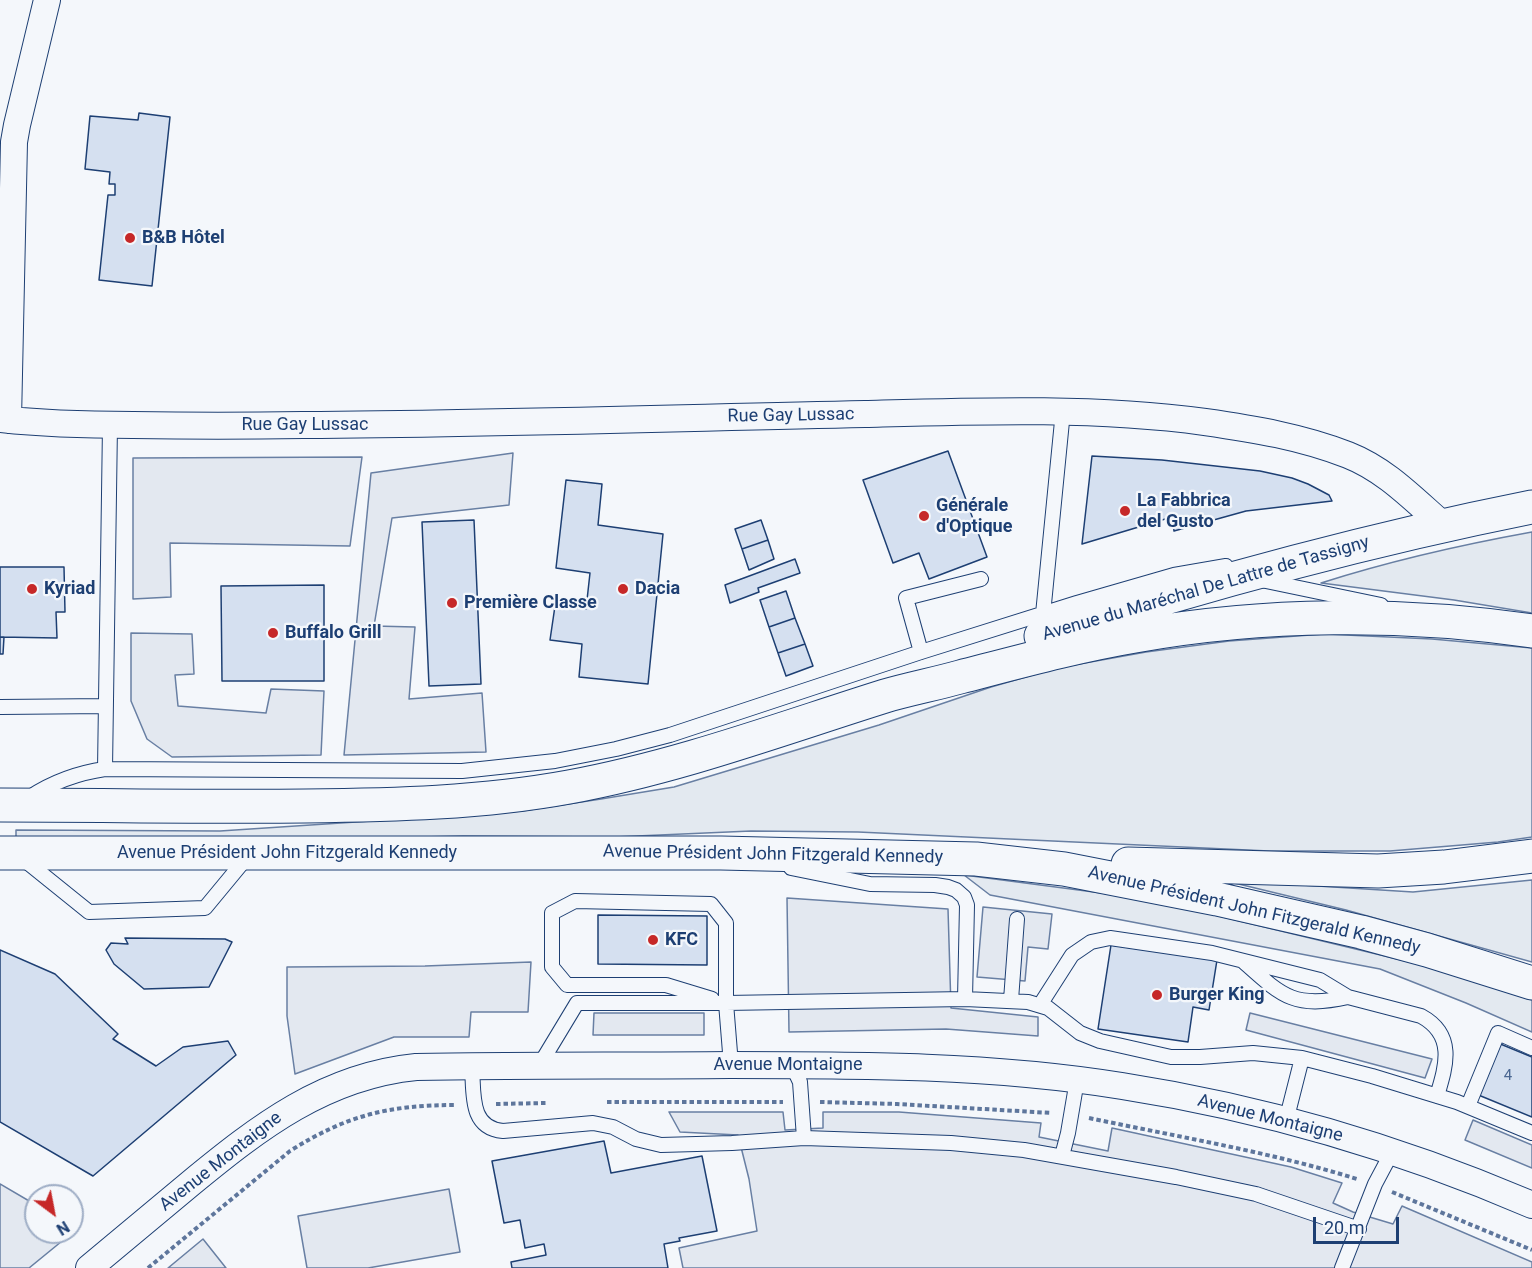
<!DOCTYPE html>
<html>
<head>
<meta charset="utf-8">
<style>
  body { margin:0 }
  #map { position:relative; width:1532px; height:1268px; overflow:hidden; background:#f4f7fb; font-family:Roboto,sans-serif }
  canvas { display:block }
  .north { position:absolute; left:24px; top:1184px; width:60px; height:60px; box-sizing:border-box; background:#f4f7fb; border:2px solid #9eadc5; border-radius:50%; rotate:148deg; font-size:16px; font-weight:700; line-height:24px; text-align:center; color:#1d3f73 }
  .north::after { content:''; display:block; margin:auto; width:21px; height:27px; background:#c62828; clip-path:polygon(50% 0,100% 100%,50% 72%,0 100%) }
  .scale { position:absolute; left:1313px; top:1217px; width:86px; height:27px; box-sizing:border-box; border:3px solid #1d3f73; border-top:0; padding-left:8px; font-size:18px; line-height:21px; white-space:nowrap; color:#1d3f73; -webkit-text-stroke:4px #f4f7fb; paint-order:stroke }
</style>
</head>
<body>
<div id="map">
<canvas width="1532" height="1268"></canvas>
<div class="north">N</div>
<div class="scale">20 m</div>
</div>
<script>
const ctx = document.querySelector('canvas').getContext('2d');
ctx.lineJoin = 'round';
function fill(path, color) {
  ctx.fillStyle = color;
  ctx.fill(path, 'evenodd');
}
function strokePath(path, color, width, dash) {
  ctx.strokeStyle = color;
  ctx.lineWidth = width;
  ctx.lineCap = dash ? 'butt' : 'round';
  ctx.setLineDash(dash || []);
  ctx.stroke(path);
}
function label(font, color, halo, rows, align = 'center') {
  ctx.font = font + ' Roboto,sans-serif';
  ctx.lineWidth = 4.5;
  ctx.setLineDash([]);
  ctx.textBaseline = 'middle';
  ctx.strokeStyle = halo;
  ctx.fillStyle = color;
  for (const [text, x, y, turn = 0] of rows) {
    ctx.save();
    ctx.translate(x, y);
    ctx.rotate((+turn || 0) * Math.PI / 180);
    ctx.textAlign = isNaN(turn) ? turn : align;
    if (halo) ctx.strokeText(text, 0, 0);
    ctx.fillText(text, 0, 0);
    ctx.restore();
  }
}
const green = new Path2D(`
  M1532,532v81l-78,-13 -133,-17c69,-22 139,-38 211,-51z
  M1324,634l108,5 100,9v189l-34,5 -108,9h-121l-411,-19 -107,-1 -137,6 -151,-1 -169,4 -278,-3v-7l204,1 302,-20 79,-12 73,-12 205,-62 112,-38 66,-19 89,-16 83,-11z
  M964,875l145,19 89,17 224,54 110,35v32l-66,-29 -86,-34 -390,-74z
  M1222,880l191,12 119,-12v82l-186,-52z`);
fill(green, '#e3e9f0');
strokePath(green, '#687fa3', 1.5);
const parking = new Path2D(`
  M513,453l-4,52 -117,13 -18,108 41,1 -6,72 73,-6 4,59 -142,3 27,-282z
  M362,457l-12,89 -180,-3 1,54 -38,2v-141z
  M131,633l61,1 2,40 -19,1 3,31 88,7 5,-24 53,2 -3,64 -149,2 -25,-18 -16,-38z
  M787,898l161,11 3,99 87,9v19l-92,-7 -157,3z
  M983,907l69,7 -4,35 -20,-2 -3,34 -48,-4z
  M531,962l-3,50h-57l-2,25h-75l-99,37 -8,-58v-49l138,-1z
  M594,1013h110v22h-111z
  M1250,1013l182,46 -7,19 -179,-48z
  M669,1112h114l2,18 38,-2v-16h76l142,11 -2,14 69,14 4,-23 179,39 51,16 -9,20 20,9 40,12 9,-18 130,56v6h-849l-4,-20 78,-17 -8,-52 -11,-44 -58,-3z
  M1473,1120l59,25v23l-67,-28z
  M0,1184l36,21v27h36v-7l6,3 -49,40h-29z
  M449,1189l11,63 -92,16h-61l-9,-52z
  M203,1239l23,29h-58z`);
fill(parking, '#e3e8f0');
strokePath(parking, '#687fa3', 1.5);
const building = new Path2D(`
  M139,113l31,4 -18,169 -53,-6 9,-85h7v-11h-6l1,-12 -25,-3 5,-53 48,4z
  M948,451l39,106 -58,22 -10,-26 -26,10 -30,-83z
  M1092,456l70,4 98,11 32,7 16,6 21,11 3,6 -86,10 -72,20 -2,-14 -90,27z
  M566,480l36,4 -4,41 65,9 -15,150 -69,-7 3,-33 -32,-4 5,-34 31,3 4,-36 -34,-5z
  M474,520l7,164 -52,2 -7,-164z
  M761,520l7,20 -26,9 -7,-20z
  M768,540l6,19 -25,11 -7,-21z
  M795,559l5,14 -42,15 1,4 -29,11 -5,-18z
  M0,567h64l1,45h-9l1,26 -57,-1z
  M324,585v96h-102l-1,-95z
  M786,591l9,27 -26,9 -9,-27z
  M795,618l10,26 -27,9 -9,-26z
  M0,637h4l-1,17h-3z
  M805,644l8,22 -27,10 -8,-23z
  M598,915l109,1v49l-109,-1z
  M125,938l100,1 7,3 -23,45 -65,2 -30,-25 -8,-14 5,-7 17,1z
  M1111,945l106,15 -8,50 -16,-3 -5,35 -90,-13z
  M0,950l55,24 63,60 -5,5 43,27 27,-19 45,-6 8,14 -143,121 -93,-54z
  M1498,1043l34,14v60l-56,-23z
  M604,1141l7,32 91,-17 15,75 -38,7 1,3 -16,3 4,24h-156l-1,-6 35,-7 -2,-11 -19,4 -5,-28 -16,3 -12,-62z`);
fill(building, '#d5e0f0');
strokePath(building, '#1d3f73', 1.5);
const service = new Path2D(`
  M1261,580l120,25
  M1043,614l20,-203
  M921,652l-15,-54 75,-19
  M0,707l106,-1
  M105,769l5,-344
  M30,797c23,-15 47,-24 75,-28l357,2 93,-10 61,-12 54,-14 251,-83 156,-49 97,-28 52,-9
  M22,858l67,54 116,-4 43,-52
  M791,868l79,16 65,1 13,2 8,3 8,7 3,8 -2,94
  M1244,962c38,34 50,47 104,35
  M712,999l-46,-14h-99l-15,-18v-54l23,-12 136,3 15,19v80l5,62
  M1011,1000l6,-81
  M1040,1005l32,-50 19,-13 19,-4 102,15 108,27 28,17 73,19c35,19 25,50 16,80
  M792,1065l8,17 4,56
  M539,1066l38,-63h149l239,-4 63,3 20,6 32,25 20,8 71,16h29l53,-4 49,5 70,18 85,26 75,31
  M472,1067c2,26 -3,61 31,64l90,-8 20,4 23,12 25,6 71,-2 72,-5 147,5 73,7 152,27 80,17 103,35
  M1468,1106l30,-73 34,15
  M1286,1121l16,-63
  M1062,1156l6,-23 9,-53
  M1342,1268l33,-84 17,-32`);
const minor = new Path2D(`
  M0,419c44,5 89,6 133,6 57,1 113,1 170,0 187,-1 375,-7 562,-11 114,-3 227,-7 340,8 49,7 97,15 143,33 38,15 65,44 95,70
  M8,420l6,-278 3,-17 30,-125
  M89,1268c34,-28 68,-57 102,-85 68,-56 134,-107 225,-116 104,-2 209,-1 314,-2 131,0 262,0 392,21 141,22 280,63 410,119`);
const secondary = new Path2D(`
  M1041,636c161,-51 325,-96 491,-129
  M0,805c102,0 203,2 305,1 88,-1 177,-3 264,-19 109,-20 211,-58 316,-91 24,-7 50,-12 75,-19 58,-15 116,-31 175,-41 128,-23 268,-24 397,-5
  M0,853h721l255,6 88,10 153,30 144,33 66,18 105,33
  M1128,864l250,7 66,-4 88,-11`);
strokePath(service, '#1d3f73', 16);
strokePath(minor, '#1d3f73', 28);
strokePath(secondary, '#1d3f73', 35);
strokePath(new Path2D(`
  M607,1102h176
  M820,1102l77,2 155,9
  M496,1104l50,-1
  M1089,1118c90,19 181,34 268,61
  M1392,1192l140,58
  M148,1268l142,-117c57,-36 99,-46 166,-46`), '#5e769c', 4, [4.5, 3]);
strokePath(service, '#f4f7fb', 14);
strokePath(minor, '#f4f7fb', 26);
strokePath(secondary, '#f4f7fb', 33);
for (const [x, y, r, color] of [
  [130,238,6,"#c62828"],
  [1125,511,6,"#c62828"],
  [924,516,6,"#c62828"],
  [32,589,6,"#c62828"],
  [623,589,6,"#c62828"],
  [452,603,6,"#c62828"],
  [273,633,6,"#c62828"],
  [653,940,6,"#c62828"],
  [1157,995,6,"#c62828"]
]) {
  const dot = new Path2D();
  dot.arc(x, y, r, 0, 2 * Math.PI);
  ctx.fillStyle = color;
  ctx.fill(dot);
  strokePath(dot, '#f4f7fb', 2);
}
label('15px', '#4b6792', null, [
  ["4",1508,1076]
]);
label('bold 18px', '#1d3f73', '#f4f7fb', [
  ["B&B Hôtel",142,238],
  ["La Fabbrica",1137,501],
  ["del Gusto",1137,522],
  ["Générale",936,506],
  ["d'Optique",936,527],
  ["Kyriad",44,589],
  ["Dacia",635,589],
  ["Première Classe",464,603],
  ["Buffalo Grill",285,633],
  ["KFC",665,940],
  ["Burger King",1169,995]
], 'left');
label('18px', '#1d3f73', '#f4f7fb', [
  ["Rue Gay Lussac",791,416,-1],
  ["Rue Gay Lussac",305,425],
  ["Avenue du Maréchal De Lattre de Tassigny",1206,589,-16],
  ["Avenue Président John Fitzgerald Kennedy",287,853],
  ["Avenue Président John Fitzgerald Kennedy",773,855,1],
  ["Avenue Président John Fitzgerald Kennedy",1254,911,13],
  ["Avenue Montaigne",788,1065],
  ["Avenue Montaigne",1270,1119,14],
  ["Avenue Montaigne",221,1162,-38]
]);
</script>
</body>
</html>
